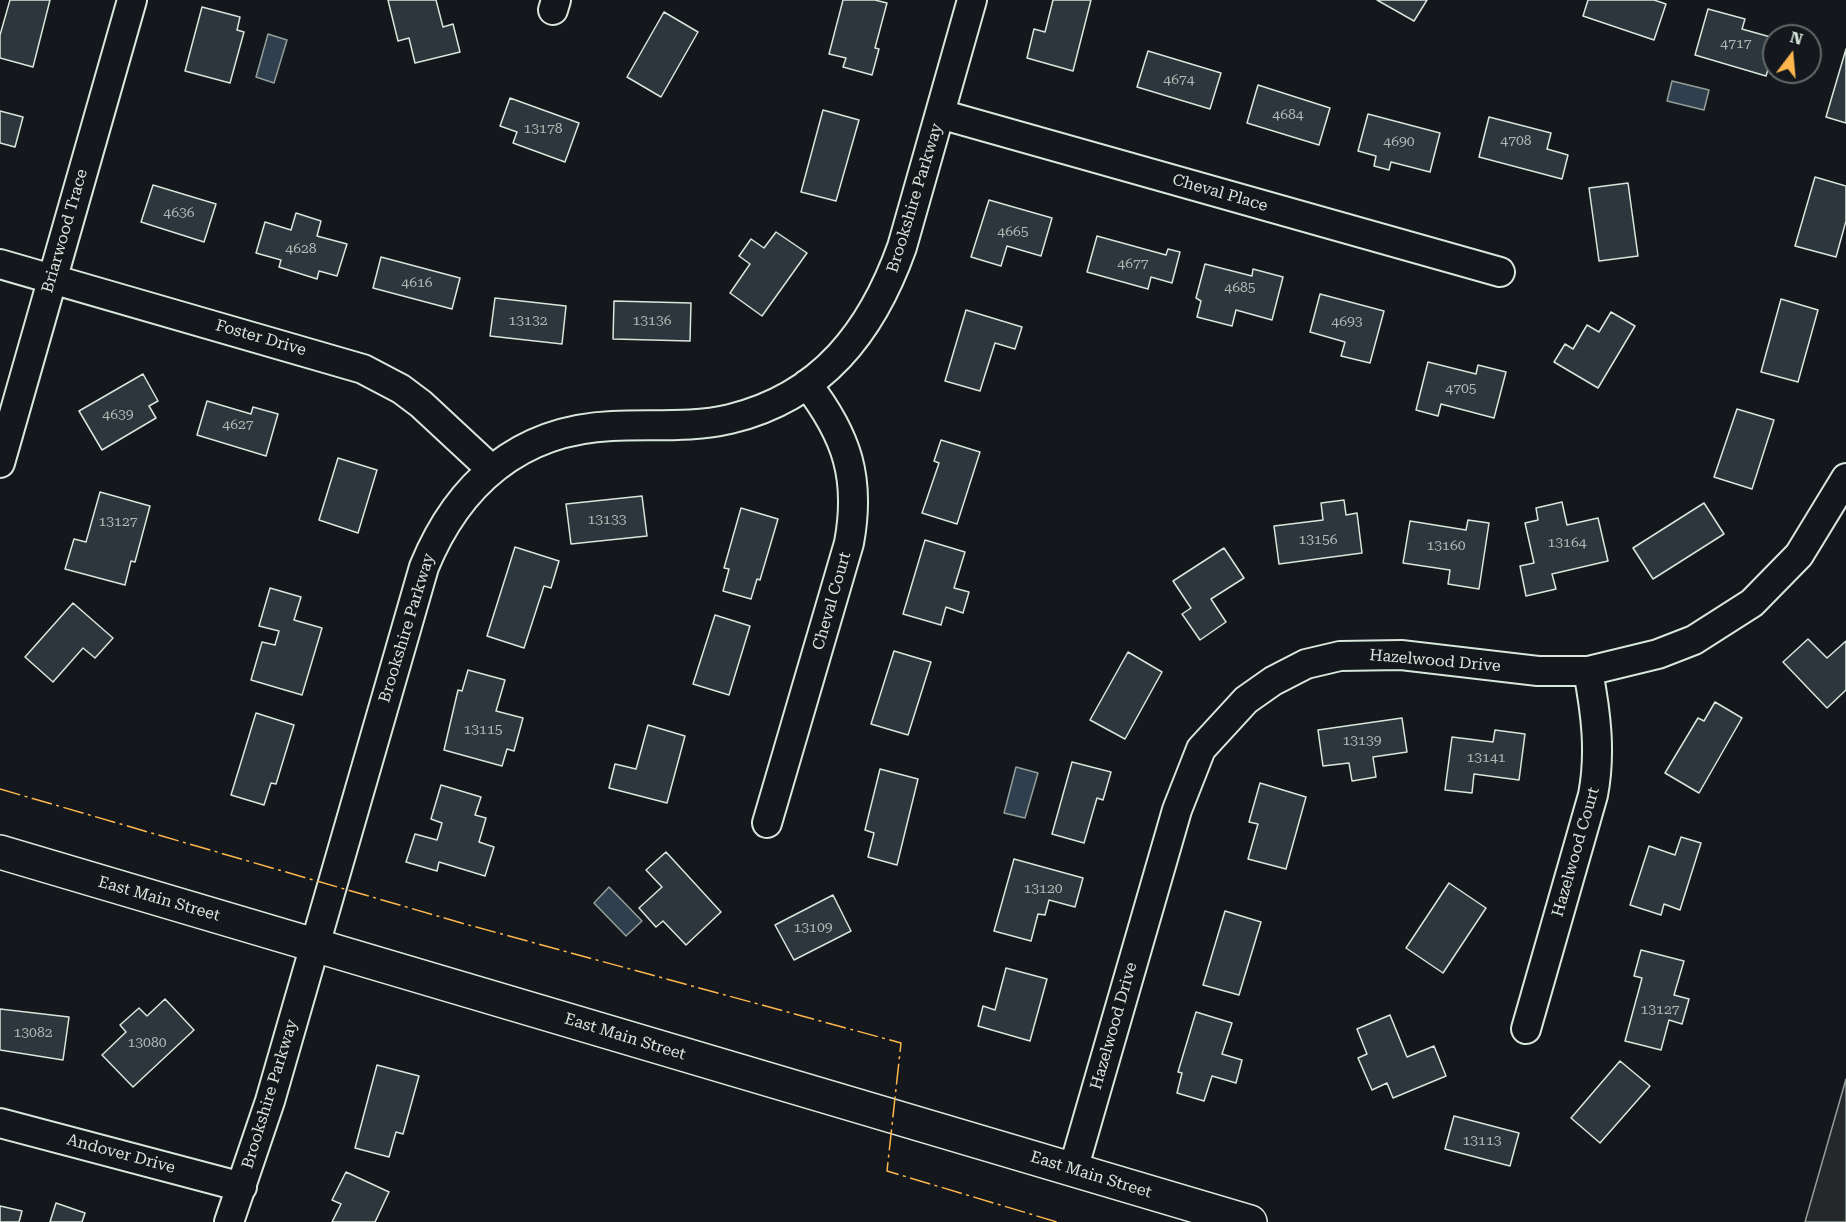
<!DOCTYPE html>
<html>
<head>
<meta charset="utf-8">
<style>
  body { margin:0 }
  #map { position:relative; width:1846px; height:1222px; overflow:hidden; background:#14181c; font-family:"Roboto Serif",serif }
  canvas { display:block }
  .north { position:absolute; left:1762px; top:24px; width:60px; height:60px; box-sizing:border-box; background:#14181c; border:2px solid #626a69; border-radius:50%; rotate:16deg; font-size:16px; font-weight:700; line-height:24px; text-align:center; color:#d8e6dc }
  .north::after { content:''; display:block; margin:auto; width:21px; height:27px; background:#ffb74d; clip-path:polygon(50% 0,100% 100%,50% 72%,0 100%) }
</style>
</head>
<body>
<div id="map">
<canvas width="1846" height="1222"></canvas>
<div class="north">N</div>
</div>
<script>
const ctx = document.querySelector('canvas').getContext('2d');
ctx.lineJoin = 'round';
function fill(path, color) {
  ctx.fillStyle = color;
  ctx.fill(path, 'evenodd');
}
function strokePath(path, color, width, dash) {
  ctx.strokeStyle = color;
  ctx.lineWidth = width;
  ctx.lineCap = dash ? 'butt' : 'round';
  ctx.setLineDash(dash || []);
  ctx.stroke(path);
}
function label(font, color, halo, rows, align = 'center') {
  ctx.font = font + ' "Roboto Serif",serif';
  ctx.lineWidth = 4.5;
  ctx.setLineDash([]);
  ctx.textBaseline = 'middle';
  ctx.strokeStyle = halo;
  ctx.fillStyle = color;
  for (const [text, x, y, turn = 0] of rows) {
    ctx.save();
    ctx.translate(x, y);
    ctx.rotate((+turn || 0) * Math.PI / 180);
    ctx.textAlign = isNaN(turn) ? turn : align;
    if (halo) ctx.strokeText(text, 0, 0);
    ctx.fillText(text, 0, 0);
    ctx.restore();
  }
}
const parking = new Path2D(`
  M1846,1079v143h-41z`);
fill(parking, '#24282b');
strokePath(parking, '#939e99', 1.5);
const water = new Path2D(`
  M268,34l19,6 -13,43 -18,-6z
  M1672,81l37,9 -5,20 -37,-9z
  M1016,767l22,6 -13,45 -21,-5z
  M609,887l33,34 -16,15 -32,-33z`);
fill(water, '#2f3f4d');
strokePath(water, '#939e99', 1.5);
const building = new Path2D(`
  M10,0h40l-17,67 -33,-9v-23z
  M388,0h48l7,27 10,-3 7,28 -45,11 -6,-25 -11,3z
  M843,0h32l12,3 -12,45 4,1 -7,26 -29,-8 3,-9 -17,-4z
  M1053,0h38l-18,71 -46,-13 7,-29 11,3z
  M1377,0h50l-13,21z
  M1588,0h66l12,4 -12,36 -71,-24z
  M202,7l38,10 -3,13 7,2 -14,51 -45,-12z
  M1708,9l37,10 -3,10 32,9v12l-8,26 -71,-21z
  M664,12l34,20 -37,65 -34,-20z
  M1846,49v74l-20,-6z
  M1148,51l73,22 -11,36 -73,-22z
  M1258,85l72,23 -11,37 -72,-22z
  M510,98l69,25 -14,39 -52,-19 4,-11 -17,-6z
  M823,110l36,10 -23,81 -35,-9z
  M0,111l23,6 -8,30 -15,-4z
  M1368,114l72,19 -10,39 -39,-10 -2,8 -15,-4 2,-10 -18,-5z
  M1489,117l62,16 -4,16 21,6 -6,24 -83,-22z
  M1815,177l31,9v35l-10,36 -41,-11z
  M1628,183l10,73 -39,5 -10,-73z
  M153,185l63,19 -12,38 -63,-20z
  M989,200l63,18 -11,38 -34,-10 -6,20 -30,-9z
  M296,213l25,8 -4,15 30,8 -10,32 -18,-5 -2,8 -38,-12 2,-7 -25,-7 9,-31 26,8z
  M776,232l31,21 -45,63 -32,-23 20,-29 -11,-8 12,-17 13,9z
  M1097,236l69,19 2,-6 12,3 -8,31 -21,-6 -3,12 -61,-17z
  M381,257l79,21 -8,31 -79,-21z
  M1205,264l47,12 1,-7 30,8 -11,43 -36,-10 -4,16 -35,-9 4,-16 -5,-3z
  M1320,294l64,17 -14,52 -29,-7 4,-14 -35,-10z
  M495,298l71,8 -4,38 -72,-8z
  M1781,299l37,11 -20,72 -37,-10z
  M614,301l77,2 -1,38 -77,-2z
  M966,310l56,17 -7,22 -20,-6 -15,48 -35,-10z
  M1611,312l24,14 -37,62 -44,-26 11,-18 8,5 14,-24 12,7z
  M1428,362l48,12 2,-9 28,7 -12,46 -53,-14 -3,12 -22,-6z
  M143,374l15,27 -9,5 7,12 -54,32 -23,-39z
  M207,401l44,13 2,-7 25,7 -12,42 -69,-21z
  M1737,409l37,11 -22,69 -38,-12z
  M941,440l39,12 -23,72 -35,-11 17,-50 -5,-2z
  M338,458l39,12 -19,63 -39,-13z
  M100,492l50,14 -15,56 -4,-1 -6,24 -60,-16 9,-30 12,3z
  M642,496l5,40 -76,8 -5,-40z
  M1344,500l2,15 11,-2 5,40 -83,11 -5,-38 49,-6 -2,-17z
  M1562,502l5,23 31,-7 10,43 -56,13 4,15 -30,7 -6,-30 14,-3 -9,-40 13,-3 -2,-12z
  M1704,503l20,31 -71,45 -20,-31z
  M741,508l37,11 -18,61 -3,-1 -6,20 -28,-8 6,-22 -5,-1z
  M1468,520l21,3 -10,66 -31,-5 2,-14 -47,-7 7,-42 56,9z
  M925,540l40,12 -11,36 15,4 -6,21 -17,-6 -5,18 -38,-11z
  M515,547l44,14 -8,27 -7,-2 -20,62 -37,-12z
  M1224,548l20,30 -33,21 15,23 -26,18 -18,-26 9,-6 -18,-27z
  M270,588l31,9 -7,23 28,8 -20,67 -51,-15 11,-38 13,3 4,-14 -20,-5z
  M73,603l40,35 -18,20 -12,-10 -30,34 -28,-25z
  M715,615l35,11 -21,69 -36,-11z
  M1808,639l19,19 19,-17v49l-19,18 -44,-46z
  M894,651l37,11 -23,73 -37,-11z
  M1128,652l34,20 -37,67 -35,-19z
  M468,670l37,10 -9,31 27,7 -9,33 -7,-2 -5,17 -58,-16 14,-60 4,1z
  M1715,702l27,16 -43,75 -34,-20 33,-55 6,3z
  M256,713l38,12 -18,59 -5,-1 -7,22 -33,-10z
  M1402,718l5,34 -34,5 3,20 -24,4 -3,-18 -26,3 -5,-36z
  M648,725l37,11 -18,67 -58,-15 6,-24 21,5z
  M1495,730l30,4 -6,46 -45,-6 -2,19 -27,-3 7,-53 41,5z
  M1072,762l39,10 -8,28 -6,-2 -13,45 -32,-9z
  M880,769l38,10 -21,86 -29,-8 6,-24 -9,-3z
  M1260,783l46,14 -20,72 -38,-10 10,-35 -9,-2z
  M441,785l40,12 -6,18 11,3 -7,24 15,5 -9,29 -46,-14 -2,9 -31,-9 9,-28 22,6 5,-17 -11,-4z
  M1681,837l20,6 -21,67 -16,-6 -3,11 -31,-10 19,-59 26,9z
  M666,852l55,60 -35,33 -23,-24 -7,6 -17,-19 23,-21 -16,-17z
  M1014,859l69,19 -8,29 -26,-7 -4,15 -7,-1 -7,27 -37,-10z
  M1449,883l37,25 -43,65 -37,-25z
  M833,895l18,36 -57,29 -19,-35z
  M1225,911l36,11 -22,73 -36,-10z
  M1641,950l43,11 -10,34 15,4 -7,25 -13,-4 -8,30 -36,-9 17,-63 -8,-2z
  M1006,968l41,11 -17,62 -52,-15 5,-20 12,4z
  M165,999l29,31 -61,57 -31,-32 24,-23 -6,-7 19,-17 8,8z
  M0,1009l69,8 -6,43 -63,-10z
  M1196,1012l36,11 -10,31 20,6 -6,23 -24,-7 -8,25 -27,-8 5,-20 -4,-1z
  M1390,1015l17,42 27,-11 12,30 -53,22 -6,-15 -15,7 -14,-32 9,-4 -10,-25z
  M1620,1061l30,25 -50,57 -29,-25z
  M377,1065l42,11 -16,58 -7,-2 -7,25 -34,-9z
  M1454,1116l65,17 -9,33 -65,-17z
  M346,1172l43,20 -14,30h-43l9,-18 -9,-4z
  M56,1203l29,10 -3,9h-32z
  M0,1206l22,5 -3,11h-19z`);
fill(building, '#2c363c');
strokePath(building, '#d8e6dc', 1.5);
const minor = new Path2D(`
  M553,10l3,-10
  M940,114l560,158
  M0,264l363,105 38,20 20,15 71,66
  M0,463l132,-463
  M767,823l82,-280c12,-65 -2,-107 -42,-159
  M1526,1029l67,-234c8,-42 3,-82 -5,-124
  M0,1123l242,64
  M1073,1170l104,-360 24,-61 45,-49 27,-19 33,-17 34,-8 61,-1 137,16h50l70,-17 36,-14 58,-37 47,-48 47,-77
  M229,1222l41,-121 154,-534c34,-83 95,-137 188,-141 38,-2 80,2 118,-7 92,-22 142,-88 172,-172l70,-247`);
const major = new Path2D(`
  M0,852l1250,370`);
strokePath(minor, '#d8e6dc', 32);
strokePath(major, '#d8e6dc', 36);
strokePath(minor, '#14181c', 28);
strokePath(major, '#14181c', 33);
strokePath(new Path2D(`
  M0,789l465,135 436,119 -14,128 170,51`), '#ffb74d', 1.5, [21, 4.5, 3, 4.5]);
label('14px', '#adbab4', null, [
  ["4717",1736,44],
  ["4674",1179,80],
  ["4684",1288,115],
  ["13178",543,129],
  ["4708",1516,141],
  ["4690",1399,142],
  ["4636",179,213],
  ["4665",1013,232],
  ["4628",301,249],
  ["4677",1133,264],
  ["4616",417,283],
  ["4685",1240,288],
  ["13132",528,321],
  ["13136",652,321],
  ["4693",1347,322],
  ["4705",1461,389],
  ["4639",118,415],
  ["4627",238,425],
  ["13133",607,520],
  ["13127",118,522],
  ["13156",1318,540],
  ["13164",1567,543],
  ["13160",1446,546],
  ["13115",483,730],
  ["13139",1362,741],
  ["13141",1486,758],
  ["13120",1043,889],
  ["13109",813,928],
  ["13127",1660,1010],
  ["13082",33,1033],
  ["13080",147,1043],
  ["13113",1482,1141]
]);
label('16px', '#d8e6dc', '#14181c', [
  ["Cheval Place",1220,193,16],
  ["Brookshire Parkway",915,198,-73],
  ["Briarwood Trace",65,231,-74],
  ["Foster Drive",261,338,16],
  ["Cheval Court",832,601,-74],
  ["Brookshire Parkway",407,628,-73],
  ["Hazelwood Drive",1435,661,5],
  ["Hazelwood Court",1576,852,-74],
  ["East Main Street",159,899,16],
  ["Hazelwood Drive",1114,1026,-74],
  ["East Main Street",625,1037,17],
  ["Brookshire Parkway",270,1094,-73],
  ["Andover Drive",121,1154,15],
  ["East Main Street",1091,1175,17]
]);
</script>
</body>
</html>
